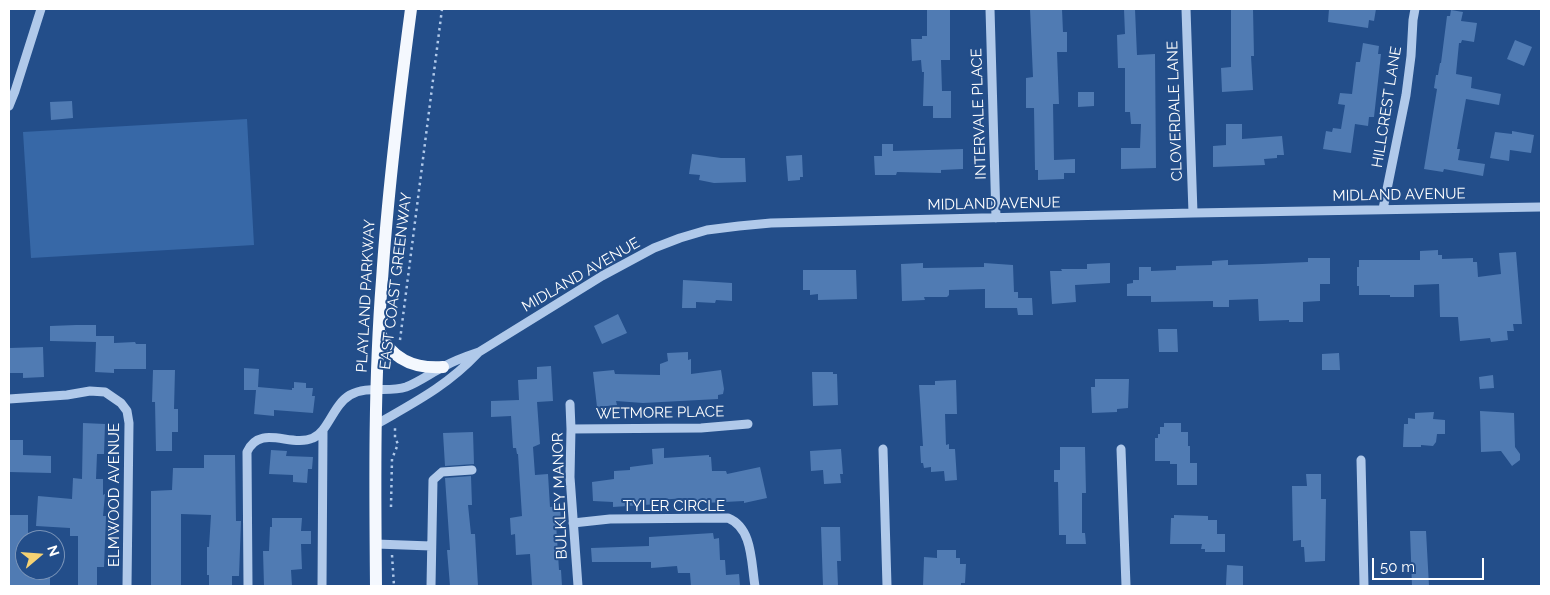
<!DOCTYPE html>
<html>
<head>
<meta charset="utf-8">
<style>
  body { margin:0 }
  #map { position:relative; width:1550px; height:595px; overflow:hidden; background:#234e8a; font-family:Raleway,sans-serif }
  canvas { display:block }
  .frame { position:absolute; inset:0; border:10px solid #fff; pointer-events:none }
  .north { position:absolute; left:15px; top:530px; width:50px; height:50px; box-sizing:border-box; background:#234e8a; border:1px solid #7b95b9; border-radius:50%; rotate:72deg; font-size:14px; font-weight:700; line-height:20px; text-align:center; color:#fff }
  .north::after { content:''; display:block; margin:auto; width:18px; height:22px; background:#f5d273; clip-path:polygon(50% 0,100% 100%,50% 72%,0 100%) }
  .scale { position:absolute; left:1372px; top:558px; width:112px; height:22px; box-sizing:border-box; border:2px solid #fff; border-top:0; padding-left:6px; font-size:15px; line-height:18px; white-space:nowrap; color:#fff; -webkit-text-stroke:4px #234e8a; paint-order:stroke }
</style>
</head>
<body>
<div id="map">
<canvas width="1550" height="595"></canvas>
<div class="frame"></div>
<div class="north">N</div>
<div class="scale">50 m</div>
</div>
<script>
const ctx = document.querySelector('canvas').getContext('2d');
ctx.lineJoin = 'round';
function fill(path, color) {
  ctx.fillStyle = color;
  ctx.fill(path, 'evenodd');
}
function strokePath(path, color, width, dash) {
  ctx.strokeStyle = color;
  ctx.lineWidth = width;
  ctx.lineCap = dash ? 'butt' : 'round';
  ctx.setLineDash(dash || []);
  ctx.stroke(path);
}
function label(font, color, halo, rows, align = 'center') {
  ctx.font = font + ' Raleway,sans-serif';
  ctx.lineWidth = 4;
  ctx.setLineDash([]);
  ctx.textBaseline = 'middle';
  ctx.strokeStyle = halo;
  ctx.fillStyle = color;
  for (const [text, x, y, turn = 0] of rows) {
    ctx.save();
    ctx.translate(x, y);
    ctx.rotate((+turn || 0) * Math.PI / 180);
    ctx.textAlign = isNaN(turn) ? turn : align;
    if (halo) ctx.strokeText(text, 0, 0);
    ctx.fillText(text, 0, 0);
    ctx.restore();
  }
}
fill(new Path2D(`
  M247,119l7,126 -223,13 -8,-126z`), '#3768a7');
fill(new Path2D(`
  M927,9h23v51h-9l1,31h9v27h-18v-12h-10l1,-34h-2l-1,-12 -9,1 -1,-22h11v-3h5z
  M1030,9h32l1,23h4v20h-10l2,52h-6l1,56 21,-1v14h-11v6l-26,1v-10h-3l-1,-62h-8v-30l7,-1z
  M1124,9h11l2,46 18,-1 1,114 -35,1v-21h19l1,-24h-10l-1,-12h-5v-44h-7l-1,-33 8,-1z
  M1231,9h22l1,47h-3l2,34 -31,2 -1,-24 10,-1z
  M1329,9h47l-2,12 -5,-1 -1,8 -40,-6z
  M1451,10l12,2 -2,9 16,2 -3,19 -12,-2 -1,3h-2l-3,31 16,3 -1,11 30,6 -2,11 -33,-6 -9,50h3l-2,11 27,4 -2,12 -39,-7 -1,3 -19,-3 13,-80 -3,-1 2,-13h2l2,-12h1l6,-47h3z
  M1515,40l17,7 -8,19 -17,-7z
  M1363,43l16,3 -1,8h3l-7,63h-5l-1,9 -13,-2 -4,29 -28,-4 3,-18 6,1 1,-4 8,1 4,-24 -7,-1 2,-11 12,1 4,-32h4z
  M1078,92h16v14l-16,1z
  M72,101l1,17 -22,2 -1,-18z
  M1226,124h16v15l40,-3 2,19h-7v3l-13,1 1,6 -52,2v-21l13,-1z
  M1512,131l22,4 -3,18 -21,-3 -1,11 -19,-3 5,-26 17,2z
  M882,144h11v7l70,-2v20l-22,1v3l-44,-1 -1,3h-21l-1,-19h8z
  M692,154l29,4h24l1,24 -32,1 -15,-3 1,-5 -11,-1z
  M802,155l1,22h-3v3l-12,1 -2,-25z
  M1438,250v5h4v4l31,-1v4h4l1,15 23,-3 -2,-21 17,-1 6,72h-9l1,7h-7l1,9 -17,2 -1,-4 -30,3 -2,-24h-18l-1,-33 -25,1v12h-24v-2h-31v-9h-2v-19h2v-7h61v-9z
  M1308,258h22v26h-10v17l-17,1v20h-14v-2l-30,1 -1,-22 -29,1v7h-16v-6l-62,1v-6h-24v-12l6,-1v-3h6v-13h12v4l25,-1v-4l36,-1v-4l16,-1v5l34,-1 46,-2z
  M923,263v5l61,-1v-4l29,2 1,27h4v6h14l1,17h-15l-1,-7h-32v-19l-36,1v5l-2,2h-23l1,3 -23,1 -1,-37z
  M1110,263v20l-35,2 1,17 -24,2 -2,-33h12l-1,-2h26v-5z
  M803,270h53l1,29 -39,1v-6l-8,1v-5h-7z
  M683,280l49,3v18l-16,-1 -1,3 -19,-1v6h-14z
  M618,314l9,19 -25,11 -8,-18z
  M76,325h20v11h18v7l21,-1 1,2h10v25h-32v4l-19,-1 1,-30 -46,-1v-15z
  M1158,329h19l1,23h-19z
  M43,347l1,30 -21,1v-5h-14v-25z
  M688,352v8l3,-1v15l30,-4 3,19 -1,5 -5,1v4l-75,4 -27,-2 1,4 -20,2 -4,-35 21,-2 1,4 45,1v-11l8,-3 -1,-8z
  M1339,353l1,17h-18v-16z
  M551,366l2,35 -16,1 3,42 -7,3 2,28 13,-1 2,33 10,-1 1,16 -5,1 3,47h2l1,16h-30l-2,-32 -14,1 -1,-21 -4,1 -1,-17 12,-2 -4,-62h-1l-1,-6h-3l-2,-32 -20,1v-16l28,-1 -1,-20 19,-1v-12z
  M244,368l15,1 -1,18 34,3v-2h2v-6l12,1v5h7l-1,8h3l-2,17 -39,-3v6l-20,-2 2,-24h-12z
  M153,370h22l-1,39h4v23h-6v19h-16l-1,-49h-3z
  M812,372h21v2h4l1,31 -25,1z
  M1493,375l1,13 -14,1 -1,-12z
  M1095,379h34l-1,29 -11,1v3l-25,1 -1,-26h4z
  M956,380l1,34h-12l1,31 3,-1v5h6l2,31 -12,1 -1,-10 -13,1v-5l-7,1 -1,-5h-2l-1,-17h3l-4,-61h16v-4z
  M1480,411l34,2 1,34 5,7v6l-8,6 -11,-15 -20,1z
  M1434,412l-1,7 12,1v14h-8l-1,8 -3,4 -12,-1v2h-18l1,-23h4v-6l7,1v-6z
  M83,423l22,1 -1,30h-7l-1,25h7v16l2,-1 -2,22h3l-2,51h-7v19h-19v-50h-8v-8l-34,-2 2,-30 34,3 1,-21 9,1z
  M1164,423h17v9h7v14h2v17h7v22h-20v-21h-7v-3h-15v-23h3v-4h2v-7h4z
  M473,432l1,32 -29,2 -2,-33z
  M9,440h14v15l28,1v17l-42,-1z
  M1060,447h25l1,46h-4v40h3l1,11h-20v-9h-7l-1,-53h-4v-12h6z
  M664,448v10l45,-3v2h2l1,14h14l1,3 33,-7 7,31 -23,5v-2l-40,2v-2l-17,2 -1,-5 -28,2v4l-45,3v-5l-20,-1 -1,-19 22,-3v-8l16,-1v-3l23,-3 -1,-15z
  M841,449l2,25h-3l1,9 -17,1 -1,-14 -12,1 -1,-20z
  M271,450l16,1 -1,5 27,1 -1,12h-4l-1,14 -14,-1v-7l-24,-1z
  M204,455h31l1,66h5l-2,55h-7v10h-23v-11h-2v-28h2l2,-32 -30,-1v72h-30v-95l21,-1 1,-22h31z
  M1306,474h15v25h5l-1,62 -20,1 -1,-15h-3v-7l-8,1 -1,-55h15z
  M471,476l1,29h-4l3,29h4l3,52h-28l-3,-36h3l-5,-72z
  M9,515h19v25h-3v30h25v16h-41z
  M1174,515l34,1v4h9v14h8v18h-20v-3h-4l1,-5h-32l1,-26h3z
  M272,518h30l-1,13h10v13h-10l1,25 -11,1 1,16h-28l-1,-35h6l1,-24h2z
  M821,527h19l1,34h-4l1,25h-15z
  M1410,531h16l3,55h-17z
  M713,533l1,6 5,-1 1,22h5l1,15 13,-1 1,12h-49l-1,-13h-12l-1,-7 -26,2v-6h-59l-1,-14 58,-2v-9z
  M937,550h19v8h4v6h6l-1,19h-4v3h-38l1,-29 13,1z
  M1227,565l16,1v20l-17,-1z`), '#507bb3');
strokePath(new Path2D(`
  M400,340l42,-331
  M391,507l1,-48 6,-15 -3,-6v-11
  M392,555l2,31`), '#b0c9ea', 2.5, [2.5, 4]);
strokePath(new Path2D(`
  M990,9l6,209
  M1186,9l7,204
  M9,106l6,-15 26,-82
  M1383,209l23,-114 5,-39 2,-36 2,-11
  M9,399l58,-4 23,-4 15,1 16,11 6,8 2,12 -2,163
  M570,404l1,25 -1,48 8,109
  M377,424c38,-22 70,-38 101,-71
  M571,429l130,-1 47,-4
  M883,449l4,137
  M1121,449l5,137
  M1361,460l3,126
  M573,523l37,-4 118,-1c25,10 23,45 27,68
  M376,544l55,2
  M248,586l-1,-134c13,-29 44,-4 66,-14 15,-6 20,-33 37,-43 18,-10 38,-2 56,-8 13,-5 25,-14 37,-20 12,-7 24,-11 36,-15l123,-76 52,-28 26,-10 27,-8 32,-4 32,-3 422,-10 348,-6
  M322,586l1,-155
  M431,586l2,-106 9,-8 30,-2`), '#b0c9ea', 9);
strokePath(new Path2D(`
  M379,331c12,28 34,38 64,36
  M376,586c-1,-102 -2,-205 6,-306 6,-91 17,-181 29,-271`), '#f4f8fe', 12);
label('15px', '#fff', '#234e8a', [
  ["HILLCREST LANE",1387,107,-81],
  ["CLOVERDALE LANE",1175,111,-92],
  ["INTERVALE PLACE",979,114,-92],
  ["MIDLAND AVENUE",1399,195,-1],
  ["MIDLAND AVENUE",994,204,-1],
  ["MIDLAND AVENUE",581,275,-30],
  ["EAST COAST GREENWAY",396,281,-83],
  ["PLAYLAND PARKWAY",366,296,-87],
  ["WETMORE PLACE",660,413,-1],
  ["ELMWOOD AVENUE",114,495,-90],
  ["BULKLEY MANOR",560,496,-92],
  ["TYLER CIRCLE",674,506]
]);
</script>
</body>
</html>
